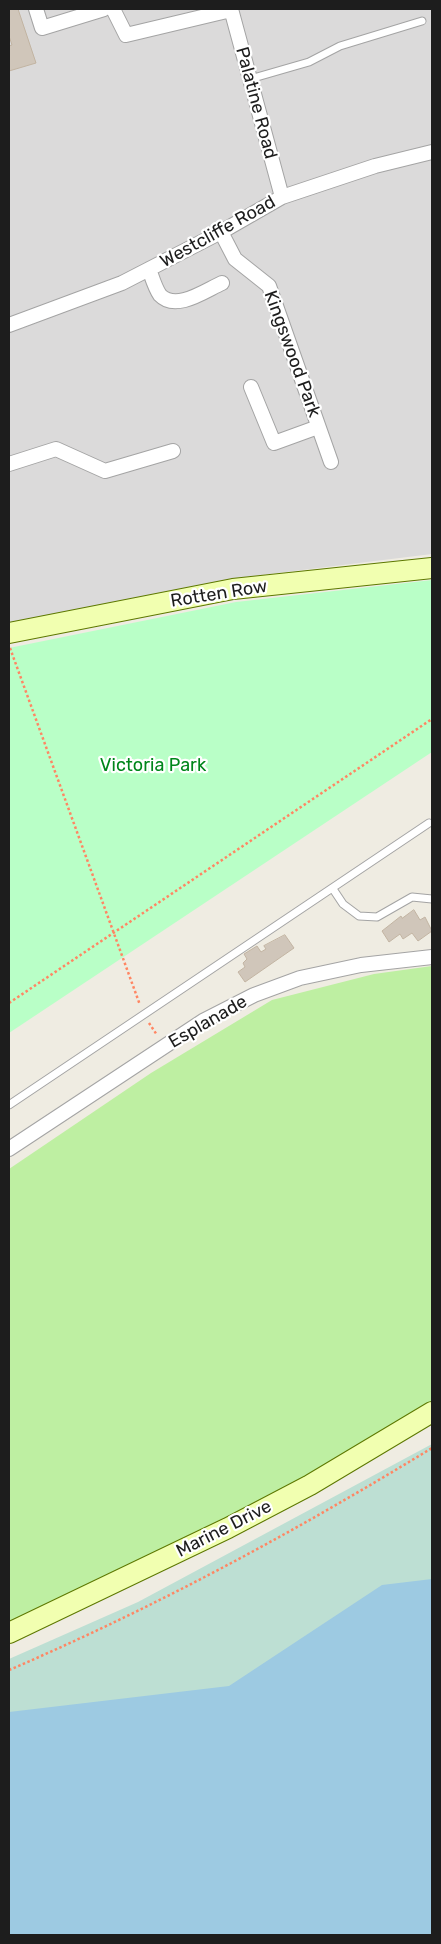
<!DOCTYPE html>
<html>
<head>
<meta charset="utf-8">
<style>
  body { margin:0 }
  #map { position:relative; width:441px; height:1944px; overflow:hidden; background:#efece2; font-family:Rubik,sans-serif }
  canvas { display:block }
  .frame { position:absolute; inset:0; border:10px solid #1d1d1d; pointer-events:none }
</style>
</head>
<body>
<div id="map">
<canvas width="441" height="1944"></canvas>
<div class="frame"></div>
</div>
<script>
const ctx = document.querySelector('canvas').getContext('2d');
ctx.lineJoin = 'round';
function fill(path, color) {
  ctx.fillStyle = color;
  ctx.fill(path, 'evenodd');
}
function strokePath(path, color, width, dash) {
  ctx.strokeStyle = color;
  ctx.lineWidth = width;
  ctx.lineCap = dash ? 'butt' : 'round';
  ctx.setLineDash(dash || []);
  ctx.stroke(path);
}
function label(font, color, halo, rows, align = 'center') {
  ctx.font = font + ' Rubik,sans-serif';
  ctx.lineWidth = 4.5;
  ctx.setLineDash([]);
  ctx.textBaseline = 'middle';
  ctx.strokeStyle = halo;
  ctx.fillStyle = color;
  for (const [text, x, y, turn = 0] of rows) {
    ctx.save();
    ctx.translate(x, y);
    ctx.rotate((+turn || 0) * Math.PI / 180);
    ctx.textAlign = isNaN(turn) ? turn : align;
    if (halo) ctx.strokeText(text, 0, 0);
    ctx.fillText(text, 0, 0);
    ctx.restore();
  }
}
fill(new Path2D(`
  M9,9h423v545l-203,25 -220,44z`), '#dbdada');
fill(new Path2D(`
  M432,966v436l-189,110 -234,112v-455l142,-96 121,-73 102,-26z`), '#beefa2');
fill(new Path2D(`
  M432,1444v491h-423v-276l129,-57z`), '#bddfd3');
fill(new Path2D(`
  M432,580v172l-423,281v-385l227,-46z`), '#b9ffc7');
fill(new Path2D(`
  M432,1579v356h-423v-223l220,-26 153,-101z`), '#9dcae2');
const building = new Path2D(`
  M9,9h9l18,54 -27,8v-25l3,-1 -3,-9z
  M414,910l6,10 5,-3 7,14 -14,10 -6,-8 -9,6 -3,-5 -11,8 -7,-11 19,-15 1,2z
  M285,935l9,13 -49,34 -7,-10 7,-5 -2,-4 4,-4 -3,-5 13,-8 4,6 5,-3 -2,-3z`);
fill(building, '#d0c6ba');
strokePath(building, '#c2b4a2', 1);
const lane = new Path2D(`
  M250,79l59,-17 31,-16 82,-25
  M333,889l10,15 16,12 18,1 35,-20 20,2
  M9,1105l420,-282`);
const street = new Path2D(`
  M36,9l6,19 62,-19
  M113,9l13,26 105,-25
  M231,9l51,188
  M221,232l14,27 34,27 62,176
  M149,269c3,8 6,19 11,26 16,17 46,-5 62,-12
  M9,325l113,-42 99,-51 61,-35 93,-31 57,-14
  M251,387l23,56 44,-16
  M9,464l47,-15 49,22 68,-20
  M9,1149l194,-128 51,-26 46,-17 61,-13 71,-8`);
const secondary = new Path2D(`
  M9,633l224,-44 199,-21
  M9,1633l219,-105 82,-43 122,-73`);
strokePath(lane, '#a4a4a4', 9);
strokePath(street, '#a4a4a4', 16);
strokePath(secondary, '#5d7800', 22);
strokePath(new Path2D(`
  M10,648l130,357
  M9,1003l423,-284
  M149,1023l8,12
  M9,1670c147,-63 287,-139 423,-222`), '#ff8663', 2.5, [2.5, 2.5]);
strokePath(lane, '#fff', 7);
strokePath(street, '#fff', 14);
strokePath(secondary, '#f1ffb0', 20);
label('18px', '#1d1d1d', '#fff', [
  ["Palatine Road",256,103,75],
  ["Westcliffe Road",218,232,-29],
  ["Kingswood Park",292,354,70],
  ["Rotten Row",219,594,-9],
  ["Esplanade",208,1022,-30],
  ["Marine Drive",224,1529,-27]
]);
label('18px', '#00861b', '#fff', [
  ["Victoria Park",153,766]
]);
</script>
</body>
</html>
